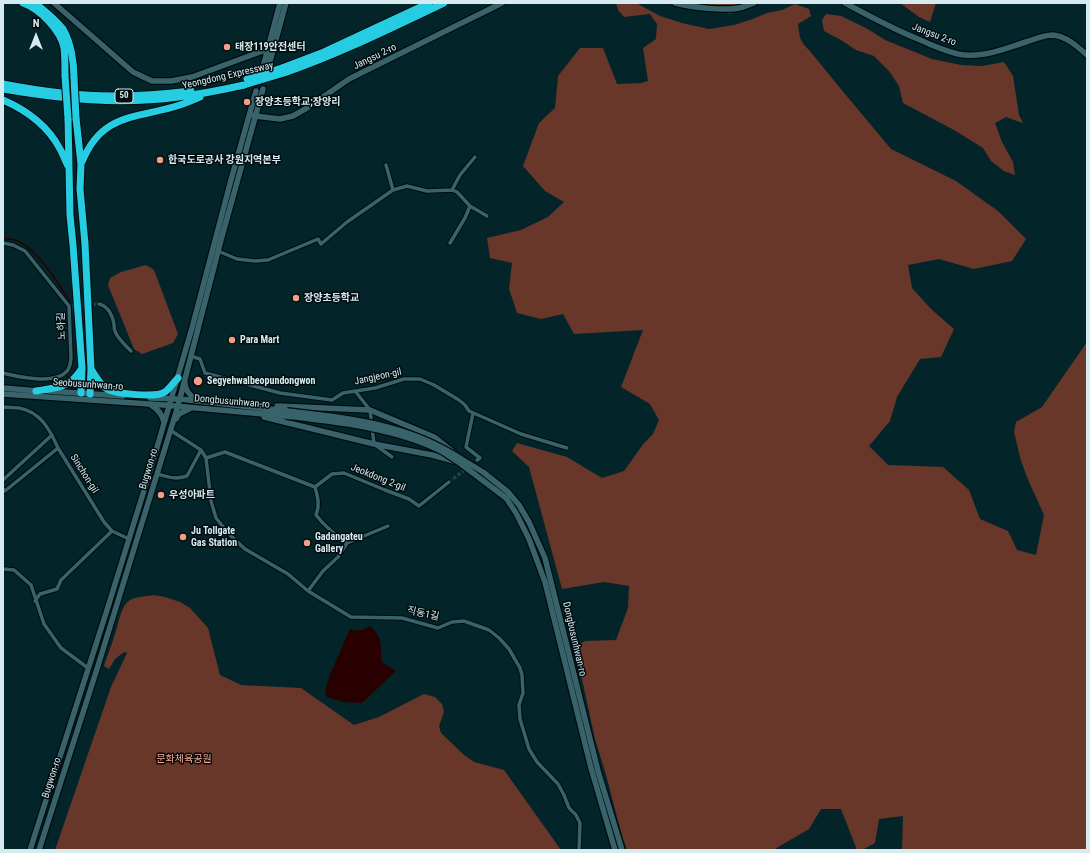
<!DOCTYPE html>
<html>
<head>
<meta charset="utf-8">
<style>
  body { margin:0 }
  #map { position:relative; width:1090px; height:853px; overflow:hidden; background:#032529; font-family:"Roboto Condensed",sans-serif }
  canvas { display:block }
  .frame { position:absolute; inset:0; border:4px solid #d5ebef; pointer-events:none }
  .north { position:absolute; left:16px; top:16px; width:40px; height:40px; -webkit-text-stroke:3px #000c0f; paint-order:stroke; rotate:0deg; font-size:11px; font-weight:700; line-height:16px; text-align:center; color:#d5ebef }
  .north::after { content:''; display:block; margin:auto; width:14px; height:18px; background:#d5ebef; clip-path:polygon(50% 0,100% 100%,50% 72%,0 100%) }
</style>
</head>
<body>
<div id="map">
<canvas width="1090" height="853"></canvas>
<div class="frame"></div>
<div class="north">N</div>
</div>
<script>
const ctx = document.querySelector('canvas').getContext('2d');
ctx.lineJoin = 'round';
function fill(path, color) {
  ctx.fillStyle = color;
  ctx.fill(path, 'evenodd');
}
function strokePath(path, color, width, dash) {
  ctx.strokeStyle = color;
  ctx.lineWidth = width;
  ctx.lineCap = dash ? 'butt' : 'round';
  ctx.setLineDash(dash || []);
  ctx.stroke(path);
}
function label(font, color, halo, rows, align = 'center') {
  ctx.font = font + ' "Roboto Condensed","Noto Sans KR",sans-serif';
  ctx.lineWidth = 3;
  ctx.setLineDash([]);
  ctx.textBaseline = 'middle';
  ctx.strokeStyle = halo;
  ctx.fillStyle = color;
  for (const [text, x, y, turn = 0] of rows) {
    ctx.save();
    ctx.translate(x, y);
    ctx.rotate((+turn || 0) * Math.PI / 180);
    ctx.textAlign = isNaN(turn) ? turn : align;
    if (halo) ctx.strokeText(text, 0, 0);
    ctx.fillText(text, 0, 0);
    ctx.restore();
  }
}
fill(new Path2D(`
  M616,3h20l24,13 22,7 27,6 25,-4 16,-5 17,-7 15,-3 13,-6 14,5 2,7 -13,8c2,14 1,16 11,26l31,38 51,61 65,32 42,30 28,28 -14,22 -38,8 -35,-10 -31,6 4,23 19,21 23,20 -13,28 -21,2 -23,38 -7,24 -21,25 19,19 55,2 26,23 11,29 28,12 9,19 19,5 8,-40 -15,-33 -8,-21 -7,-29 2,-10 26,-15 45,-65v508h-185l1,-34 -24,3 -4,24 -13,7h-5l-16,-41h-20l-12,20 -36,21h-146l-4,-11 -6,-22 -11,-42 -11,-36 -20,-92 10,-6 31,-1 12,-32 1,-22 -25,-4 -42,7 -33,-122 -17,-16 5,-8 50,14 35,21 22,-7 20,-28 9,-9 6,-14 -9,-16 -29,-17 22,-57 -69,4 -11,-20 -22,5 -24,-6 -8,-24 3,-26 -22,-5 -3,-20 34,-8 27,-13 16,-15 -19,-11 -22,-25 16,-43 16,-15 3,-32 22,-28h23l14,36 24,-1 7,-2 -5,-33 13,-9 1,-15 -7,-10 -26,3 -6,-7z
  M706,3h49l-4,1 -21,10 -21,-9z
  M900,3h36l-6,19 -11,-5z
  M826,14l15,2 25,12 19,12 47,19 29,6 21,1 22,-4 9,14 6,39 4,8 -6,-2 -11,-4 -11,6 7,19 11,20 2,13 -11,-4 -13,-10 -8,-13 -29,-18 -51,-27 -4,-17 -10,-15 -15,-15 -18,-6 -15,-10 -17,-9 -2,-11z
  M146,265l8,5 24,64 -5,9 -31,11 -8,-5 -26,-64 2,-7 11,-6z
  M154,595l11,2 15,5 10,6 18,20 12,47 21,10 60,3 53,37 25,-8 45,-23 11,3 7,7 2,8 -5,14 2,7 22,21 11,8 30,8 57,80h-506l56,-163 16,-34 -3,-1 -9,7 -6,10 -5,-3c3,-11 8,-21 11,-32 4,-11 5,-27 15,-34 5,-3 18,-4 24,-5z`), '#69372a');
fill(new Path2D(`
  M370,626c14,12 10,20 12,36l14,9 -34,32 -19,-1 -16,-5 -2,-4 4,-16 21,-48c7,4 14,0 20,-3z`), '#280000');
strokePath(new Path2D(`
  M3,238c4,1 8,1 12,2 20,6 43,43 54,60`), '#280000', 1.5);
strokePath(new Path2D(`
  M72,306l27,-2
  M449,482l28,-22`), '#224347', 3.5, [3.5, 2]);
const street = new Path2D(`
  M386,165l7,25
  M452,190l8,-15 15,-18
  M3,243l10,2 12,6 44,55 2,53c-1,5 -1,9 -4,12 -11,14 -49,6 -64,2
  M450,243l15,-25 5,-12
  M218,251l19,8 18,2 13,-1 50,-21 3,5 26,-22 46,-32 14,-4 20,5 25,-1 5,2 13,14 17,10
  M99,304c9,2 14,12 15,20 0,1 0,5 1,7 2,7 10,14 16,20
  M191,356l9,3 5,14 75,20 52,7 11,-7 32,-5 29,-9h16l14,6 25,15 6,5 4,6 52,23 46,14
  M355,391l15,19 4,34 18,13
  M3,407c5,1 11,0 16,1 22,4 31,22 39,40l46,74 8,9 17,8
  M473,413l-7,34 14,11 -3,2
  M170,430l31,20 5,8 5,43 5,17 13,16 16,15 43,25 20,17 43,26 51,1 36,10 14,-6 12,-1 25,9 10,8 10,11 11,19 2,7 1,18 -4,12 1,14 9,30 8,13 21,22 6,11 5,13 7,7 4,8 -1,27
  M206,458l19,-6 90,35 17,-13 12,-1 41,17 24,9 10,7 30,-24
  M157,474c12,3 18,6 30,2l14,-26
  M3,480l49,-45
  M315,487c3,11 5,18 1,28 9,12 20,20 31,28
  M3,489l2,2 53,-43
  M3,569l11,1 17,15 13,39 17,24 27,20
  M308,591l15,-20 15,-14 9,-14 41,-17
  M35,601l5,-7 17,-5 4,-9 51,-49`);
const secondary = new Path2D(`
  M54,3l79,69 19,9h19l21,-4 76,-28
  M675,3c16,4 51,9 68,4 4,-1 7,-3 11,-4
  M845,3c24,13 48,26 73,36 13,6 27,12 40,15 25,5 48,-6 71,-13 8,-3 16,-6 24,-6 13,1 25,12 34,20
  M269,65l17,-62
  M263,67l17,-64
  M252,115l3,1 25,3 13,-3 14,-8 42,-29 153,-76
  M185,383c0,8 6,12 11,18
  M3,388l36,3
  M48,391l75,5
  M3,394l161,11 122,11
  M150,398l30,1 107,12
  M151,405c7,4 11,9 13,17
  M277,406l93,4 64,27 19,15
  M264,417l110,27 58,11 22,6
  M176,419l3,-5 12,-6
  M463,460l20,12 25,20 11,13 10,17 16,36 53,213 24,79
  M461,464l45,34 10,15 13,26 16,43 46,186 24,82
  M30,850l77,-240 43,-139 42,-143 39,-148 25,-89
  M39,850l58,-181 81,-263 43,-166 42,-151`);
const highway = new Path2D(`
  M23,3c17,6 38,28 41,45 1,8 1,20 1,28
  M35,3c10,8 20,16 28,26 8,13 11,34 11,49
  M282,68l42,-16 105,-49
  M284,73c55,-19 107,-45 160,-70
  M3,84c36,7 74,12 111,12 25,0 51,-2 77,-5
  M3,89c58,10 117,16 175,8 23,-3 44,-7 66,-12
  M3,100c23,10 45,26 57,49 3,5 5,12 8,17
  M76,118l5,46 -1,25 5,55 6,125 -1,25
  M68,119l2,96 3,30 9,123 -1,25
  M82,162c20,-50 55,-43 98,-57 6,-2 13,-5 20,-8
  M91,369c4,6 9,16 16,20 10,5 49,9 58,3 5,-4 9,-10 13,-14
  M36,391c22,-4 33,-2 46,-23`);
strokePath(street, '#000d10', 5.5);
strokePath(secondary, '#000d10', 8);
strokePath(highway, '#000d10', 9);
strokePath(street, '#39636a', 3.5);
strokePath(secondary, '#39636a', 5.5);
strokePath(highway, '#26cde2', 7);
const secondaryBridge = new Path2D(`
  M287,411c63,7 121,13 176,49
  M286,416c50,6 111,12 157,36 6,4 12,8 18,12`);
const highwayBridge = new Path2D(`
  M65,76l3,43
  M74,78l2,40
  M247,79l35,-11
  M244,85l40,-12`);
strokePath(secondaryBridge, '#000d10', 8, []);
strokePath(highwayBridge, '#000d10', 9, []);
strokePath(secondaryBridge, '#39636a', 5.5);
strokePath(highwayBridge, '#26cde2', 7);
for (const [x, y, r, color] of [
  [227,47,4,"#f49e87"],
  [247,102,4,"#f49e87"],
  [160,160,4,"#f49e87"],
  [296,298,4,"#f49e87"],
  [232,340,4,"#f49e87"],
  [198,381,5,"#f49e87"],
  [161,495,4,"#f49e87"],
  [183,537,4,"#f49e87"],
  [307,543,4,"#f49e87"]
]) {
  const dot = new Path2D();
  dot.arc(x, y, r, 0, 2 * Math.PI);
  ctx.fillStyle = color;
  ctx.fill(dot);
  strokePath(dot, '#000c0f', 1.5);
}
for (const [x, y, w] of [
  [124,96,18]
]) {
  const box = new Path2D();
  box.roundRect(x - w / 2, y - 7, w, 14, 3);
  ctx.fillStyle = '#000c0f';
  ctx.fill(box);
  strokePath(box, '#d5ebef', 1);
}
label('bold 9px', '#d5ebef', null, [
  ["50",124,96]
]);
label('10px', '#d5ebef', '#000c0f', [
  ["Jangsu 2-ro",934,35,21],
  ["Jangsu 2-ro",375,57,-26],
  ["Yeongdong Expressway",228,76,-13],
  ["노하길",62,326,-92],
  ["Jangjeon-gil",378,377,-12],
  ["Seobusunhwan-ro",88,385,4],
  ["Dongbusunhwan-ro",232,402,5],
  ["Bugwon-ro",149,469,-73],
  ["Sinchon-gil",84,474,58],
  ["Jeokdong 2-gil",378,478,22],
  ["직동1길",423,614,12],
  ["Dongbusunhwan-ro",574,639,77],
  ["Bugwon-ro",52,778,-72]
]);
label('bold 10px', '#d5ebef', '#000c0f', [
  ["태장119안전센터",235,47],
  ["장양초등학교;장양리",255,102],
  ["한국도로공사 강원지역본부",168,160],
  ["장양초등학교",304,298],
  ["Para Mart",240,340],
  ["Segyehwalbeopundongwon",207,381],
  ["우성아파트",169,495],
  ["Ju Tollgate",191,531],
  ["Gas Station",191,543],
  ["Gadangateu",315,537],
  ["Gallery",315,549]
], 'left');
label('10px', '#f8a891', '#000c0f', [
  ["문화체육공원",184,759]
]);
</script>
</body>
</html>
